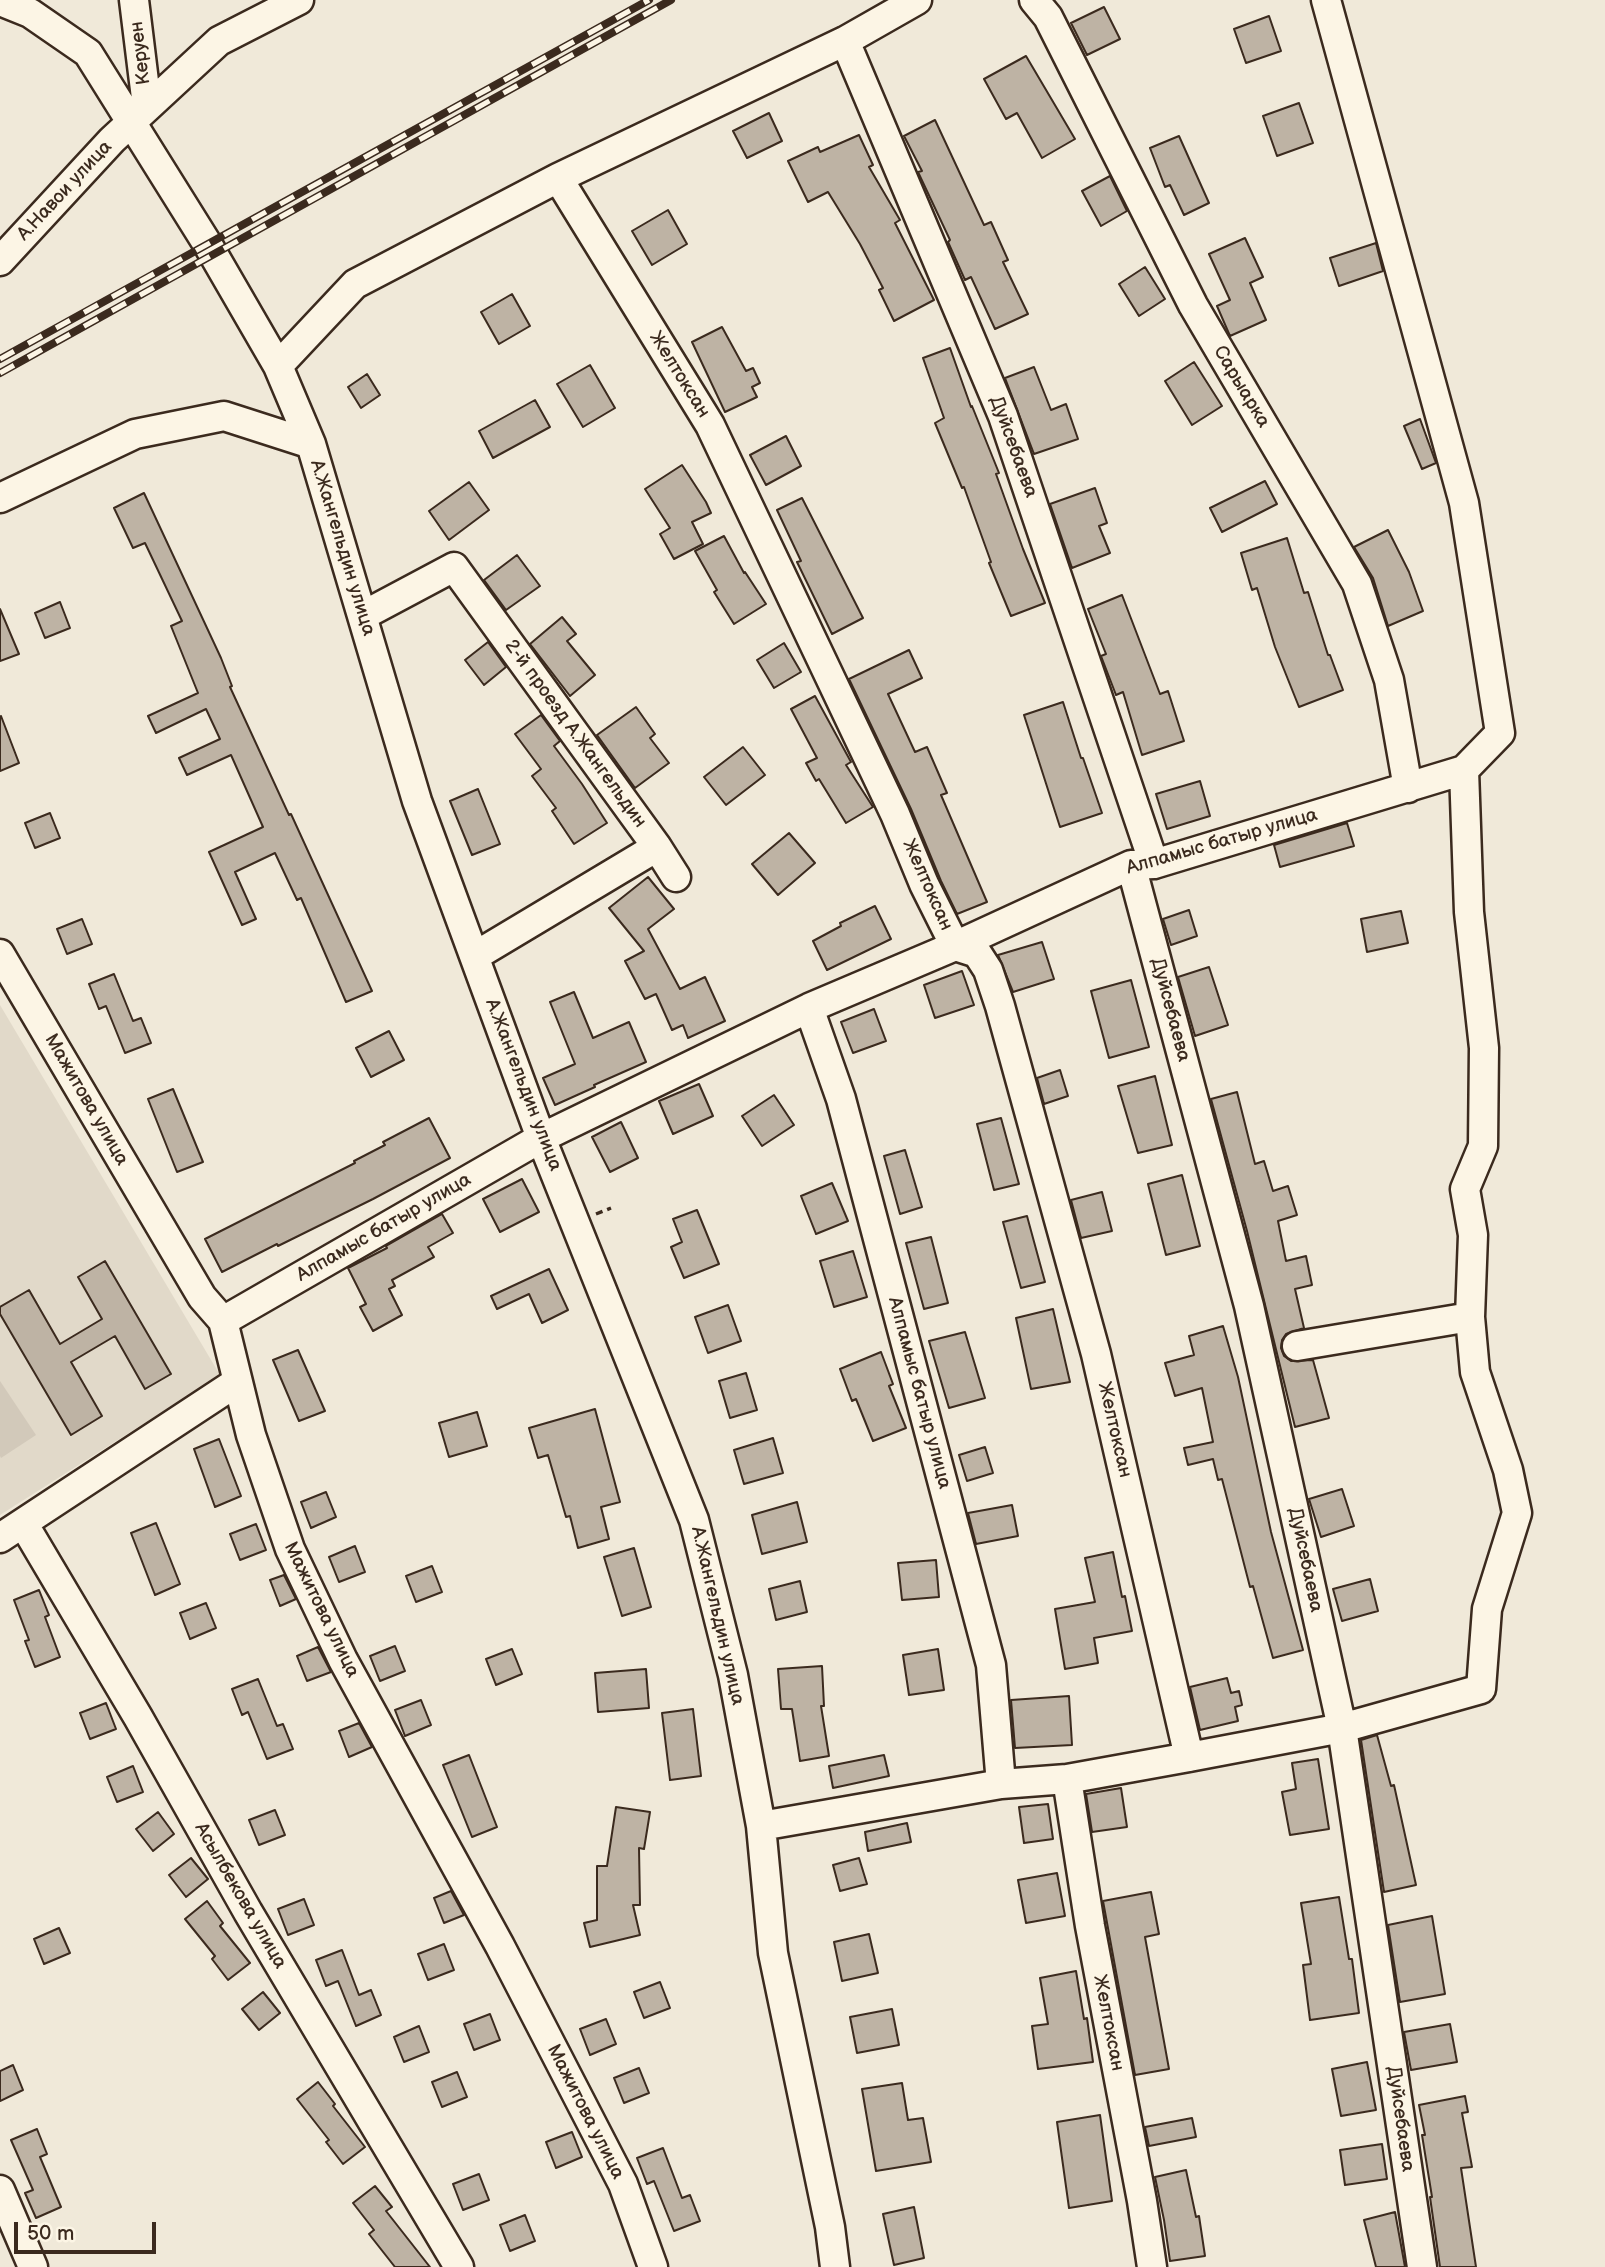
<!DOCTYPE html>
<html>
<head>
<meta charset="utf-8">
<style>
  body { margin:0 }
  #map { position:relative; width:1605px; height:2267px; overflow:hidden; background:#f0e9d9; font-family:"Balsamiq Sans",sans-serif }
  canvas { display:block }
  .scale { position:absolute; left:14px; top:2222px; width:142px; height:32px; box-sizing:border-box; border:4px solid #3b2a1e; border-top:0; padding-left:9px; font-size:21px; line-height:24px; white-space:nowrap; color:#3b2a1e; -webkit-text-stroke:5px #fcf5e5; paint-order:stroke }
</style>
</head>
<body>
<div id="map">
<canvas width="1605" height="2267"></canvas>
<div class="scale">50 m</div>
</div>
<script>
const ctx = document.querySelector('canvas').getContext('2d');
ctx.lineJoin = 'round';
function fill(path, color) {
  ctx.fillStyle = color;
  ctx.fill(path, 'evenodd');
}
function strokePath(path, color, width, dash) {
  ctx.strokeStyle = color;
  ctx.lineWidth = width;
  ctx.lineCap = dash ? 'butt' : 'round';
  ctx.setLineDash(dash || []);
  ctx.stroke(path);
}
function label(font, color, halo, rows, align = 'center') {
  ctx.font = font + ' "Balsamiq Sans",sans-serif';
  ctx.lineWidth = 6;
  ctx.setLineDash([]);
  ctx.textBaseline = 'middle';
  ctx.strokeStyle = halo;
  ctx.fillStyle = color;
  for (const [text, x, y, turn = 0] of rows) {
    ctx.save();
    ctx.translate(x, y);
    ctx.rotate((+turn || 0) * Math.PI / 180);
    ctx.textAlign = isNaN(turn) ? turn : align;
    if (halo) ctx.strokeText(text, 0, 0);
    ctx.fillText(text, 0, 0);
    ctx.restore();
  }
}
fill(new Path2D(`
  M0,1005l220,370 -220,140z`), '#e1d9c9');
fill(new Path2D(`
  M0,1381l36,54 -35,23 -1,-2z`), '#d2c9ba');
const building = new Path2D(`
  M1104,7l16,32 -33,16 -16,-32z
  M1269,16l12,35 -35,12 -12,-34z
  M1026,56l49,83 -33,19 -25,-45 -11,6 -22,-40z
  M1299,103l14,40 -36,13 -14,-40z
  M769,113l13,28 -35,17 -14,-27z
  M935,120l49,105 7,-3 17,38 -5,2 25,52 -33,15 -24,-52 -6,3 -17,-38 2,-2 -32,-68 4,-1 -18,-35z
  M859,135l14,30 -4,2 31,53 -5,3 39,77 -40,21 -15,-31 4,-2 -23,-44 -32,-52 -20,10 -20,-41 30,-14 2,5z
  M1179,136l30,67 -25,12 -14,-30 -5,2 -15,-39z
  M1110,176l17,35 -26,15 -19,-35z
  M668,210l19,34 -35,21 -20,-34z
  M1245,238l18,39 -13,6 16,37 -36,16 -13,-30 13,-6 -21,-46z
  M1376,243l7,28 -44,15 -9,-28z
  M1145,267l20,32 -26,17 -20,-32z
  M512,294l18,32 -31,18 -18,-32z
  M722,327l24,44 7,-3 7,15 -8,4 5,10 -32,15 -33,-70z
  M950,348l21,59 1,-1 27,67 -3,1 27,75 22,54 -34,13 -22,-53 2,-1 -27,-75 -2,1 -27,-65 9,-5 -21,-60z
  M1194,362l28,44 -30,19 -27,-44z
  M590,365l25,43 -32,19 -26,-43z
  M1034,367l17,43 15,-6 12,35 -44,15 -29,-76z
  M367,374l13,21 -19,13 -13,-21z
  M535,400l15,27 -57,31 -14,-27z
  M1420,419l16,44 -14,6 -18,-43z
  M786,436l15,30 -35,19 -16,-30z
  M682,465l24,37 5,11 -19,9 11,22 -29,15 -14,-25 10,-6 -25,-39z
  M1265,481l12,23 -55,28 -12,-24z
  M469,482l20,28 -40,30 -20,-29z
  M1095,488l12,35 -8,3 11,27 -38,15 -22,-64z
  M144,493l77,165 11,28 -2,1 59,128 2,-1 81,177 -26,11 -45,-104 -4,2 -22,-47 -40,19 21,47 -14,6 -33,-73 54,-25 -32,-72 -44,20 -8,-17 41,-19 -14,-30 -50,24 -8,-17 50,-23 -27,-67 11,-5 -37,-78 -12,5 -19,-40z
  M802,498l61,120 -31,16 -35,-72 4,-1 -24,-51z
  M1388,530l21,42 14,39 -35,15 -15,-48 -19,-31z
  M724,536l20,37 1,-1 21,32 -32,20 -20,-32 3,-2 -22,-39z
  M1287,538l17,55 4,-1 20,63h2l13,35 -44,17 -24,-60 -18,-59 -5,2 -11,-37z
  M517,555l23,31 -34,24 -22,-30z
  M1122,595l38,99 8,-3 16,50 -42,14 -19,-63 -7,3 -15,-39 5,-2 -18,-45z
  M60,602l10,26 -25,10 -10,-25z
  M0,609l19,45 -19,7z
  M562,617l14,17 -9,7 28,34 -25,21 -40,-52z
  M488,642l18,25 -22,18 -19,-25z
  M784,643l17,29 -27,16 -17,-28z
  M909,650l13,28 -34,16 27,58 12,-5 20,46 -6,2 46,107 -30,12 -16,-33 -30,-72 -62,-130z
  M815,696l36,66 -5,3 27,42 -27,16 -27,-44 -3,2 -10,-18 11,-5 -26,-49z
  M1063,702l18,56h2l19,55 -42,14 -36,-112z
  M636,707l19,27 -5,4 19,25 -34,25 -38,-53z
  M541,715l19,26 -6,5 28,38 25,39 -33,21 -22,-33 4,-3 -24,-32 9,-7 -26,-35z
  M1,716l18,47 -19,8v-54z
  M743,747l22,28 -39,30 -22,-28z
  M1200,781l10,35 -43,13 -11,-35z
  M478,789l22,55 -28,11 -22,-54z
  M50,813l10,25 -25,10 -10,-25z
  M1347,823l7,23 -74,21 -6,-22z
  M789,833l26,30 -37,32 -26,-31z
  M648,877l26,32 -26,20 32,60 25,-12 20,44 -37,17 -5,-13 -11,5 -16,-36 -11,5 -20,-38 19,-10 -35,-43z
  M875,906l16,33 -64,31 -14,-29 28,-15 -1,-3z
  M1189,910l8,26 -26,9 -8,-26z
  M1401,911l7,32 -41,9 -6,-33z
  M82,919l10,25 -25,10 -10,-25z
  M1042,942l12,37 -41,13 -15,-37z
  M1209,967l19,58 -33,11 -17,-59z
  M962,971l12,34 -39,13 -11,-33z
  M114,974l19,47 8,-3 10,25 -26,10 -19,-47 -7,3 -10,-25z
  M1131,980l18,67 -40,11 -18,-67z
  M574,992l19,46 36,-16 17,40 -52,23 1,2 -40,18 -12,-27 32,-14 -25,-62z
  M874,1009l12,32 -33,12 -12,-31z
  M389,1031l15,29 -33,17 -15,-29z
  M1060,1070l8,26 -24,8 -7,-26z
  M1155,1076l17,69 -34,8 -20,-67z
  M699,1084l14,32 -40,18 -14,-33z
  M173,1089l30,73 -26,10 -29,-73z
  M1237,1092l18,72 9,-3 9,30 15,-5 9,29 -19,6 8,40 20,-5 6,29 -17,4 9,39 -18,6 -4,6 -1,8 3,8 7,5 22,-1 16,58 -34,9 -48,-196 -36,-132z
  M774,1095l20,30 -32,21 -20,-30z
  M429,1118l21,40 -77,41 -95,47 -1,-2 -55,28 -17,-33 150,-76 -1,-2 31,-16 -2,-3z
  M1001,1118l18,66 -25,6 -17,-66z
  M621,1122l17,36 -28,14 -18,-35z
  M905,1150l17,57 -22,7 -16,-58z
  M1182,1175l18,71 -34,9 -18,-71z
  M522,1179l17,33 -39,20 -17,-33z
  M832,1183l16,38 -32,13 -15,-38z
  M1102,1192l10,39 -31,7 -10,-38z
  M697,1210l22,54 -35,14 -13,-31 11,-5 -9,-23z
  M442,1214l11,19 -25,14 6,10 -42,23 3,6 -6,3 13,26 -29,16 -13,-24 6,-3 -18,-36 39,-20 -1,-2z
  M1027,1216l18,66 -24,6 -18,-66z
  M931,1237l17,66 -24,6 -18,-66z
  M853,1251l14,46 -33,10 -14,-46z
  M105,1261l66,113 -26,15 -30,-53 -44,26 31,54 -31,19 -71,-121v-7l29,-17 31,54 42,-25 -24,-42z
  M549,1269l19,41 -26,13 -13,-29 -32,15 -6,-13z
  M728,1305l13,36 -33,12 -13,-36z
  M1053,1309l17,73 -39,7 -15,-71z
  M1223,1326l15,51 33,155 32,118 -30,8 -20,-72 -3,1 -28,-108 -4,1 -5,-21 -25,6 -4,-17 29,-6 -11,-54 -27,8 -10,-33 29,-8 -5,-19z
  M965,1332l20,66 -36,10 -20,-67z
  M298,1350l27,61 -26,10 -26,-61z
  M881,1352l12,32 -4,2 17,42 -33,13 -17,-42 -4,2 -12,-32z
  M746,1373l11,37 -27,8 -11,-37z
  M595,1409l25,93 -19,5 8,32 -31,9 -8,-32 -4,1 -18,-62 -10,3 -9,-30z
  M477,1412l10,34 -38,11 -10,-34z
  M773,1438l10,35 -39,11 -10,-34z
  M219,1439l22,57 -26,11 -21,-58z
  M985,1447l8,26 -26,8 -8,-26z
  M1342,1489l12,37 -33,11 -12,-38z
  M326,1492l10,25 -25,11 -10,-26z
  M797,1502l10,40 -45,12 -10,-39z
  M1012,1505l6,31 -42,8 -8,-31z
  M156,1523l24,61 -25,11 -24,-62z
  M256,1524l10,26 -26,10 -10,-26z
  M355,1546l10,26 -26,10 -10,-25z
  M634,1548l17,59 -29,9 -18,-59z
  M1113,1552l9,45 3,-1 7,35 -38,7 4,25 -33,6 -10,-60 40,-7 -10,-44z
  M936,1560l3,37 -37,3 -4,-37z
  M432,1566l10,26 -26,10 -10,-26z
  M284,1575l12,24 -16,7 -10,-26z
  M1370,1579l8,32 -36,10 -9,-32z
  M800,1581l7,31 -31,8 -7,-31z
  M39,1590l10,25 -4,2 15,40 -25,10 -10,-26 4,-1 -15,-40z
  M206,1603l10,25 -26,11 -10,-26z
  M395,1646l10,25 -25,10 -10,-25z
  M318,1647l13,25 -24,9 -10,-25z
  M512,1649l10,25 -26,11 -10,-26z
  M938,1649l6,41 -35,5 -6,-40z
  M822,1666l2,40h-3l8,50 -29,5 -8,-52h-11l-3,-40z
  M646,1669l3,39 -51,4 -3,-39z
  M1227,1678l4,15 8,-2 3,14 -7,2 3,14 -38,9 -10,-43z
  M258,1679l19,47 6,-2 10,25 -26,10 -19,-47 -6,3 -10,-26z
  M1069,1696l3,49 -57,3 -4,-48z
  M421,1700l10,25 -26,11 -10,-26z
  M106,1703l10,26 -26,10 -10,-26z
  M693,1709l8,67 -31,4 -8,-67z
  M359,1723l13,24 -23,10 -10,-26z
  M1377,1735l14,51 3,-1 22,100 -32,7 -23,-152z
  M469,1755l28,72 -25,10 -29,-72z
  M884,1755l5,21 -56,12 -4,-22z
  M1318,1759l11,70 -39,6 -8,-43 14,-3 -4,-26z
  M133,1766l10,26 -26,10 -10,-25z
  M1121,1788l6,39 -35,5 -6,-38z
  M1048,1804l5,35 -29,4 -5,-36z
  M616,1807l34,5 -6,37 -5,-1 1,57h-7l7,30 -50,12 -6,-24 13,-3v-54h10z
  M275,1810l10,25 -26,10 -10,-25z
  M158,1812l16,22 -21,17 -17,-22z
  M907,1823l4,19 -43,9 -3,-19z
  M191,1858l17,21 -22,18 -17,-22z
  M859,1858l8,26 -27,7 -7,-26z
  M1057,1873l8,43 -39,7 -8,-43z
  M451,1891l13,24 -20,8 -10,-25z
  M1151,1892l8,42 -14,3 24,132 -34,6 -32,-174z
  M1339,1897l10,62h3l7,54 -49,7 -7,-55 8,-1 -10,-61z
  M304,1899l10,26 -26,10 -10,-26z
  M207,1901l16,22 -3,3 30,37 -22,17 -16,-21 3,-3 -30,-37z
  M1432,1916l13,78 -45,8 -12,-77z
  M59,1928l11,25 -26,11 -10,-25z
  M869,1934l9,39 -36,8 -8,-39z
  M444,1944l10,26 -26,10 -10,-26z
  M342,1950l17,45 12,-5 10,25 -25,11 -18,-45 -12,5 -10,-26z
  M1076,1971l8,48 3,-1 6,44 -55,7 -6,-43 16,-2 -8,-46z
  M660,1982l10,26 -26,10 -10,-26z
  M263,1992l17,21 -21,17 -17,-21z
  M892,2009l7,36 -42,8 -7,-36z
  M490,2014l10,26 -26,10 -10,-26z
  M606,2019l10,25 -26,11 -10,-26z
  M1450,2024l7,38 -46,8 -7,-38z
  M419,2026l10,26 -25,10 -10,-25z
  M1367,2062l9,48 -35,6 -9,-47z
  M13,2065l10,25 -23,11v-30z
  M639,2068l10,25 -25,10 -10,-25z
  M457,2072l10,25 -25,10 -10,-25z
  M318,2082l17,22 -2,2 32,41 -22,17 -17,-22 3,-2 -32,-41z
  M902,2083l6,37 15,-2 8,44 -55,9 -14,-82z
  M1465,2096l3,16 -6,1 10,54 -11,1 15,99h-36l-10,-70h2l-10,-62h3l-6,-30z
  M1100,2115l12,86 -43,7 -12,-86z
  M1192,2118l4,19 -47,9 -4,-19z
  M37,2129l10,25 -7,3 21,50 -25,11 -11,-25 8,-3 -22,-50z
  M572,2132l10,25 -26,11 -10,-26z
  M1382,2144l5,35 -42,6 -5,-35z
  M663,2148l19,50 8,-3 10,26 -26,10 -20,-50 -7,3 -10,-26z
  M1186,2170l10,47 3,-1 6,40 -35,5 -6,-41 -9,-43z
  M479,2174l10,26 -26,10 -10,-26z
  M375,2186l17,21 -6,4 44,56h-35l-26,-33 5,-4 -21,-27z
  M914,2207l10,51 -30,7 -11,-51z
  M1395,2212l10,55h-29l-12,-47z
  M525,2215l10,26 -25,10 -10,-26z`);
fill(building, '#beb3a4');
strokePath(building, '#3b2a1e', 2);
const minor = new Path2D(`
  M134,0l13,106
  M1034,0l14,17 145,288 164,279 32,96 19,108
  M0,1l30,12 58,40 120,192 70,121 33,78 106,357 124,337 153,382 39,155 28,151 12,127 57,274 5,40
  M845,41l158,375 151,448
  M558,178l152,247 185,389 29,70 31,62 22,7 11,17 12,36 96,348 93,403
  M0,261l112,-121 107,-99 80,-41
  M278,366l77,-82 203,-106 287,-137 72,-41
  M0,498l135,-64 89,-18 87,28
  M362,616l92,-49 203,280 -182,109
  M657,847l19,30
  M1131,865l118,441 93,422 80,539
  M0,954l202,343 21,24 28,114 39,114 53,111 157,286 123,238 30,83
  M809,1008l32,91 150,566 10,119
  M223,1321l318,-183 268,-130 146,-62 176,-81 23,-1 310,-94 36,-37 -36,-230 -138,-503
  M1297,1346l173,-29
  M23,1523l115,194 110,195 211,355
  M0,1538l237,-156
  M1067,1779l23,147 52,275 10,66
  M761,1826l240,-42 66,-5 122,-22 153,-29 139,-39 6,-80 30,-96 -9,-43 -33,-98 -5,-55 3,-82 -8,-46 18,-43 1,-98 -15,-136 -5,-142
  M0,2190l33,77`);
strokePath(minor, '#3b2a1e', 33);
strokePath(new Path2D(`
  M596,1214l15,-6`), '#3b2a1e', 3.5, [7, 5]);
strokePath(minor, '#fcf5e5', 28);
const rail = new Path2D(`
  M0,359l649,-359
  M0,373l671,-373`);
strokePath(rail, '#3b2a1e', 8);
strokePath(rail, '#fcf5e5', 5, [16]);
label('19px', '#3b2a1e', '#fcf5e5', [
  ["Керуен",141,53,-97],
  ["А.Навои улица",65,191,-47],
  ["Желтоксан",679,375,58],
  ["Сарыарка",1241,387,59],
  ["Дуйсебаева",1013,447,70],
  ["А.Жангельдин улица",342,548,73],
  ["2-й проезд А.Жангельдин",575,734,54],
  ["Алпамыс батыр улица",1222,842,-16],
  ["Желтоксан",927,885,66],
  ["Дуйсебаева",1170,1010,75],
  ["А.Жангельдин улица",523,1085,69],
  ["Мажитова улица",86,1100,60],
  ["Алпамыс батыр улица",384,1228,-30],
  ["Алпамыс батыр улица",919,1393,75],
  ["Желтоксан",1114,1430,77],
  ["Дуйсебаева",1305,1560,78],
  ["Мажитова улица",321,1610,64],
  ["А.Жангельдин улица",717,1616,77],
  ["Асылбекова улица",240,1896,60],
  ["Желтоксан",1108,2023,79],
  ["Мажитова улица",585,2112,63],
  ["Дуйсебаева",1400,2119,82]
]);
</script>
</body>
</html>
